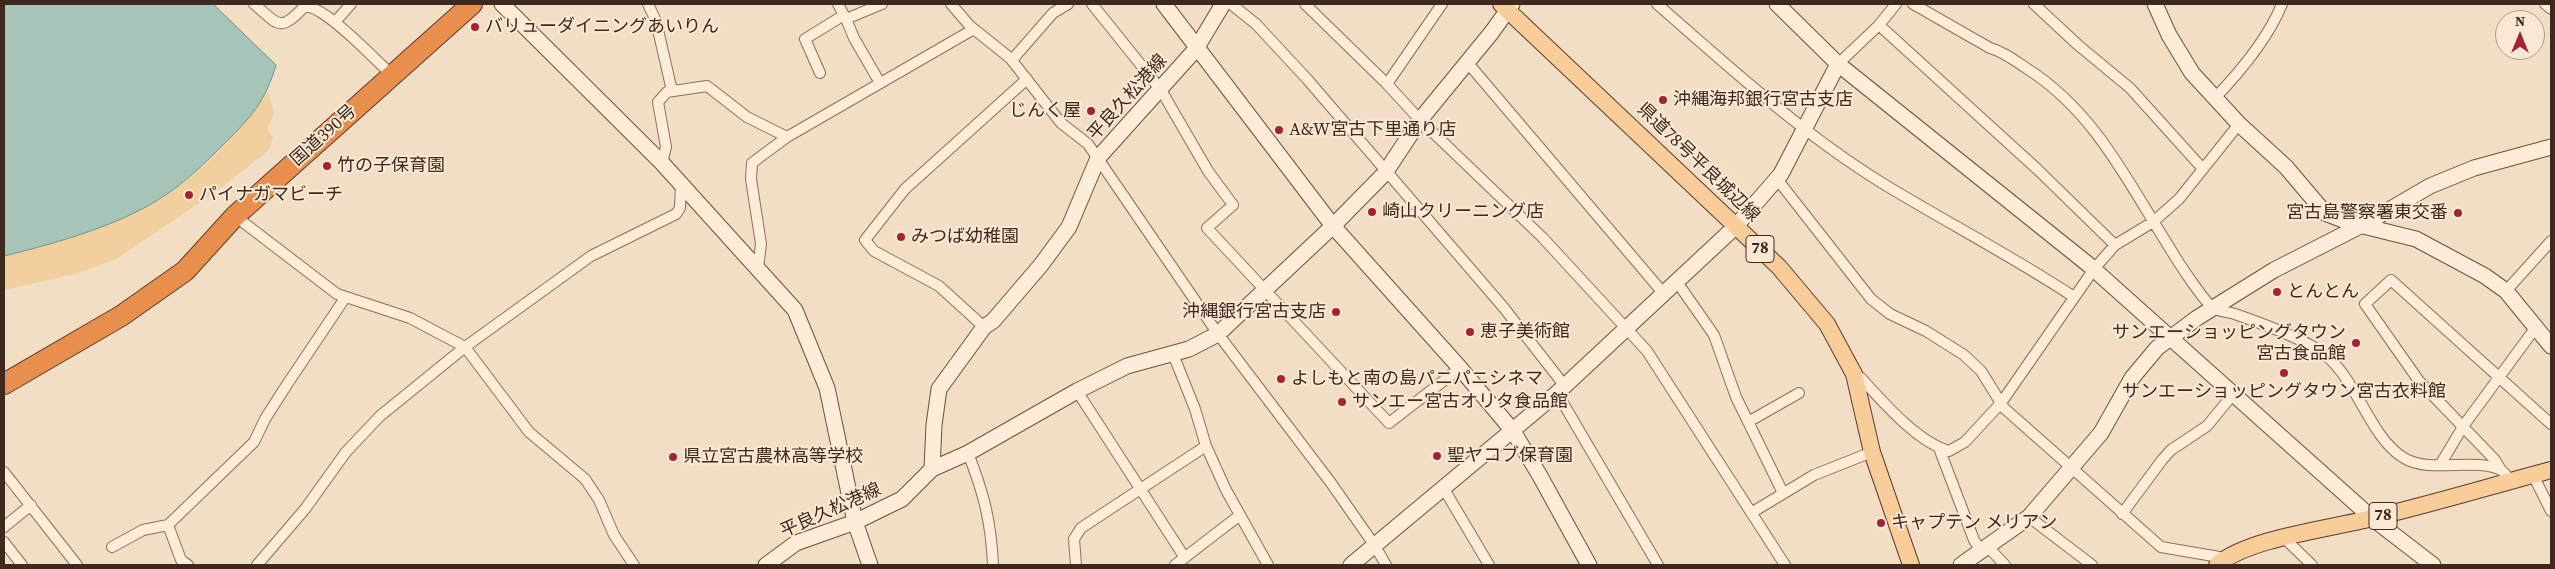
<!DOCTYPE html>
<html>
<head>
<meta charset="utf-8">
<style>
  body { margin:0 }
  #map { position:relative; width:2555px; height:569px; overflow:hidden; background:#f2dec4; font-family:"Source Serif 4",serif }
  canvas { display:block }
  .frame { position:absolute; inset:0; border:5px solid #3e291e; pointer-events:none }
  .north { position:absolute; left:2495px; top:10px; width:50px; height:50px; box-sizing:border-box; background:#f9e9d4; border:1px solid #ae9c8b; border-radius:50%; rotate:0deg; font-size:14px; font-weight:700; line-height:20px; text-align:center; color:#3e291e }
  .north::after { content:''; display:block; margin:auto; width:18px; height:22px; background:#a42235; clip-path:polygon(50% 0,100% 100%,50% 72%,0 100%) }
</style>
</head>
<body>
<div id="map">
<canvas width="2555" height="569"></canvas>
<div class="frame"></div>
<div class="north">N</div>
</div>
<script>
const ctx = document.querySelector('canvas').getContext('2d');
ctx.lineJoin = 'round';
function fill(path, color) {
  ctx.fillStyle = color;
  ctx.fill(path, 'evenodd');
}
function strokePath(path, color, width, dash) {
  ctx.strokeStyle = color;
  ctx.lineWidth = width;
  ctx.lineCap = dash ? 'butt' : 'round';
  ctx.setLineDash(dash || []);
  ctx.stroke(path);
}
function label(font, color, halo, rows, align = 'center') {
  ctx.font = font + ' "Source Serif 4","Noto Sans JP",serif';
  ctx.lineWidth = 4;
  ctx.setLineDash([]);
  ctx.textBaseline = 'middle';
  ctx.strokeStyle = halo;
  ctx.fillStyle = color;
  for (const [text, x, y, turn = 0] of rows) {
    ctx.save();
    ctx.translate(x, y);
    ctx.rotate((+turn || 0) * Math.PI / 180);
    ctx.textAlign = isNaN(turn) ? turn : align;
    if (halo) ctx.strokeText(text, 0, 0);
    ctx.fillText(text, 0, 0);
    ctx.restore();
  }
}
fill(new Path2D(`
  M268,92l6,21 -7,17 6,7 -4,13 -52,41 -101,68 -37,14 -75,17v-34c50,-12 113,-30 157,-57 42,-26 78,-67 107,-107z`), '#f1cf9f');
const water = new Path2D(`
  M4,4h209l63,61c-11,37 -24,51 -51,78 -20,20 -40,40 -64,55 -43,28 -108,46 -157,58z`);
fill(water, '#a6c5b8');
strokePath(water, '#6c9585', 1);
const street = new Path2D(`
  M254,4c25,21 25,29 50,3 19,-4 73,55 88,68
  M648,4l8,17 16,70
  M838,4l8,15
  M951,4l19,22 40,32 51,65 27,21 130,190 113,149 44,63 11,19
  M1092,4l69,86 47,81 25,34 -26,23 182,195 71,-55
  M1231,4l25,20 51,55 197,229 60,77
  M1305,4l82,80 33,36 123,118 104,113 138,214
  M1657,4c72,63 143,128 225,179 64,39 130,73 192,114
  M1913,4l77,44c14,4 24,12 36,20 70,44 102,115 145,182 7,12 32,50 42,58 5,3 15,4 22,6 23,8 71,26 89,40 33,25 46,84 80,104 26,16 71,-1 97,12 3,2 7,8 10,11
  M2034,4l44,41 52,43 73,81
  M2545,4l6,5
  M335,22l16,-18
  M1879,25l158,144 78,76
  M1012,60l41,-47 15,-9
  M1467,62l197,232
  M1838,64l41,-39 17,-21
  M820,73l-15,-34 39,-24
  M880,83l-26,-45 -8,-19 36,-15
  M1387,84l55,-80
  M2214,99c27,-28 54,-60 68,-95
  M662,163l4,-16 -8,-45 9,-10 40,-6 40,31 40,20 187,-108
  M1777,179l94,120 19,15 36,17 38,24 17,16 23,37 157,139 64,11
  M235,216l102,78 73,24 55,29 64,85 56,47 14,21 15,35 20,30
  M758,269l3,-25 -10,-65 1,-16 35,-26
  M1677,282l37,53 22,62 47,96
  M2506,291l45,-50
  M984,327l-45,-41 -65,-35 -9,-11 40,-51 122,-110
  M1173,354l22,55 11,37 20,44 42,75
  M1854,374l7,4c22,24 56,64 88,73l16,-9 36,-39 93,-134 21,-24 38,-23 26,-23 60,-75
  M1077,391l108,167
  M1556,394l7,9 95,162
  M1748,422l51,-29
  M1939,448l35,92 7,11
  M968,453c16,41 23,68 25,112
  M2440,465l24,-40 72,-98
  M2501,470l-6,-10 -76,-79 -54,-77 26,-24 160,144
  M4,472l73,93
  M2533,475l18,36
  M1444,489l45,76
  M1751,513l63,-38 58,-23
  M2122,514l40,-54 9,-10 36,-24 27,-33
  M2029,517l63,48
  M4,527l27,-22
  M2283,537l29,28
  M4,542l18,23
  M112,547l31,-17 25,-5
  M1988,547l17,18
  M188,565l-7,-5 -13,-35 86,-83 11,-23 21,-33 59,-88
  M257,565l48,-56 41,-57 34,-36 85,-69 126,-91 85,-42 4,-6 1,-24
  M1076,565l-2,-26 7,-11 125,-82
  M1175,565l65,-50`);
const secondary = new Path2D(`
  M502,4l160,159 133,147 32,78 28,134 15,43
  M1164,4l169,222 127,142 53,63 27,45 49,89
  M1777,4l61,60 251,201 283,253 61,47
  M2155,4l14,31 23,38 47,51 47,43 39,46 26,10 65,16 69,37 21,15 45,55
  M932,469l36,-16 109,-62 50,-25 62,-17 29,-15 115,-108 52,-53 35,-53 72,-88 20,-28
  M766,565l30,-22 59,-21 47,-23 30,-30 2,-44 5,-36 45,-62 9,-6 48,-56 28,-38 29,-69 98,-109 27,-45
  M1351,565l205,-171 179,-167 46,-53 57,-110
  M1961,565l68,-48 72,-84 31,-55 25,-30 40,-30 77,-48 96,-49 60,-35 44,-18 77,-21`);
const primary = new Path2D(`
  M1501,4l278,263 48,57 27,50 18,78 39,113
  M2217,565c31,-27 113,-36 155,-47 60,-14 119,-32 179,-48`);
const highway = new Path2D(`
  M4,384l117,-68 64,-45 50,-55 237,-212`);
strokePath(street, '#8f6e58', 12);
strokePath(secondary, '#714f3b', 17);
strokePath(primary, '#5d3c2d', 18);
strokePath(highway, '#5d3c2d', 22);
strokePath(street, '#fcecd8', 10);
strokePath(secondary, '#fcecd8', 15);
strokePath(primary, '#f8cd99', 16);
strokePath(highway, '#e98f4d', 20);
for (const [x, y, r, color] of [
  [475,27,5,"#a42235"],
  [1663,100,5,"#a42235"],
  [1091,111,5,"#a42235"],
  [1279,130,5,"#a42235"],
  [327,166,5,"#a42235"],
  [189,195,5,"#a42235"],
  [1372,212,5,"#a42235"],
  [2458,213,5,"#a42235"],
  [901,237,5,"#a42235"],
  [2277,292,5,"#a42235"],
  [1336,312,5,"#a42235"],
  [1470,332,5,"#a42235"],
  [2356,343,5,"#a42235"],
  [2284,373,5,"#a42235"],
  [1281,379,5,"#a42235"],
  [1342,402,5,"#a42235"],
  [1437,456,5,"#a42235"],
  [673,457,5,"#a42235"],
  [1881,523,5,"#a42235"]
]) {
  const dot = new Path2D();
  dot.arc(x, y, r, 0, 2 * Math.PI);
  ctx.fillStyle = color;
  ctx.fill(dot);
  strokePath(dot, '#f9e9d4', 2);
}
for (const [x, y, w] of [
  [1760,249,28],
  [2383,516,28]
]) {
  const box = new Path2D();
  box.roundRect(x - w / 2, y - 13.5, w, 27, 4);
  ctx.fillStyle = '#f9e9d4';
  ctx.fill(box);
  strokePath(box, '#3e291e', 1);
}
label('bold 16px', '#3e291e', null, [
  ["78",1760,249],
  ["78",2383,516]
]);
label('18px', '#3e291e', '#f9e9d4', [
  ["バリューダイニングあいりん",485,27],
  ["沖縄海邦銀行宮古支店",1673,100],
  ["じんく屋",1081,111,"right"],
  ["A&W宮古下里通り店",1289,130],
  ["竹の子保育園",337,166],
  ["パイナガマビーチ",199,195],
  ["崎山クリーニング店",1382,212],
  ["宮古島警察署東交番",2448,213,"right"],
  ["みつば幼稚園",911,237],
  ["とんとん",2287,292],
  ["沖縄銀行宮古支店",1326,312,"right"],
  ["恵子美術館",1480,332],
  ["サンエーショッピングタウン",2346,333,"right"],
  ["宮古食品館",2346,354,"right"],
  ["よしもと南の島パニパニシネマ",1291,379],
  ["サンエーショッピングタウン宮古衣料館",2284,392,"center"],
  ["サンエー宮古オリタ食品館",1352,402],
  ["聖ヤコブ保育園",1447,456],
  ["県立宮古農林高等学校",683,457],
  ["キャプテン メリアン",1891,523]
], 'left');
label('18px', '#3e291e', '#f9e9d4', [
  ["平良久松港線",1128,98,-48],
  ["国道390号",324,136,-42],
  ["県道78号平良城辺線",1698,163,44],
  ["平良久松港線",831,511,-24]
]);
</script>
</body>
</html>
